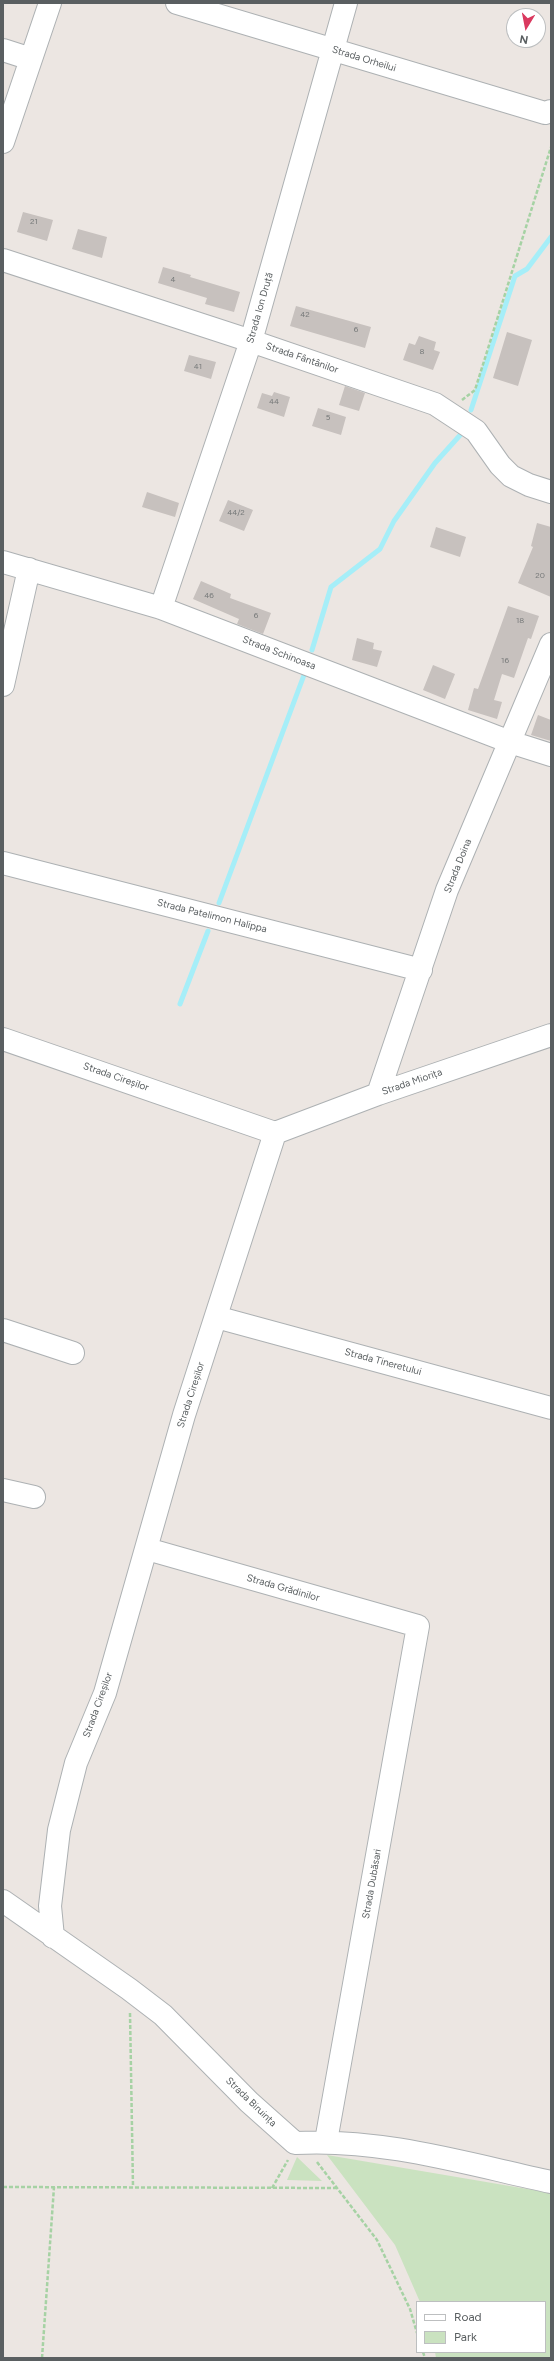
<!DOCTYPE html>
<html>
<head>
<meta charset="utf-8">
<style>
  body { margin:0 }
  #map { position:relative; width:554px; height:2361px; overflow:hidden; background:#ece6e2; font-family:Figtree,sans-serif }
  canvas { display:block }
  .frame { position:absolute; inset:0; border:4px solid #5a5f61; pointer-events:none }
  .legend { position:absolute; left:416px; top:2301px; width:130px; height:52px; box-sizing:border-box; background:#fff; border:1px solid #bdbfc0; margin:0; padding:5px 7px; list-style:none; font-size:12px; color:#5a5f61 }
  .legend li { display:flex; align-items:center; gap:8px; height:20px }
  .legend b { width:20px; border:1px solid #bdbfc0 }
  .north { position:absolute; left:506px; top:8px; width:40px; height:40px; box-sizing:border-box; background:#fff; border:1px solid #bdbfc0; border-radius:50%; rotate:190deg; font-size:11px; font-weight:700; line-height:16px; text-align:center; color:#5a5f61 }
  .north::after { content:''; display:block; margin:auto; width:14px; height:18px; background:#da395f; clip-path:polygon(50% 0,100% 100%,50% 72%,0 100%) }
</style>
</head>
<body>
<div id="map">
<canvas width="554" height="2361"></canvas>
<div class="frame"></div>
<ul class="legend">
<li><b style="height:5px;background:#fff"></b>Road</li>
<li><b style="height:11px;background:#cae2c0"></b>Park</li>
</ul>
<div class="north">N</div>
</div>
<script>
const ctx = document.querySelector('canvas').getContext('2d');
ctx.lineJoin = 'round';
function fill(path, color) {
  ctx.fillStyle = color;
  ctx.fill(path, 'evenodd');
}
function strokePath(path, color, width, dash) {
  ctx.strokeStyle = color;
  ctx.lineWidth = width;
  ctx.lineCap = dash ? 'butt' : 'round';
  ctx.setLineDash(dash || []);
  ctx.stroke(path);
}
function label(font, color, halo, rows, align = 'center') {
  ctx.font = font + ' Figtree,sans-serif';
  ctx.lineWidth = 3.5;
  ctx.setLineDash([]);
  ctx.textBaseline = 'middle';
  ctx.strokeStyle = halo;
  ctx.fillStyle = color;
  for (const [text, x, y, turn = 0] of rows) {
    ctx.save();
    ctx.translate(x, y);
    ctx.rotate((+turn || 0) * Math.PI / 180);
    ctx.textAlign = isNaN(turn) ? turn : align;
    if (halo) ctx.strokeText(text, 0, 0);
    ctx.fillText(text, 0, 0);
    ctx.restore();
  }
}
fill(new Path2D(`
  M327,2155l224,38v165h-115l-1,-6h110v-50h-125l-25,-57z
  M297,2157l25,24 -35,-1z`), '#cae2c0');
strokePath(new Path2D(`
  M471,410l44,-134 12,-7 24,-32
  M312,650l19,-63 49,-38 14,-28 41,-58 27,-30
  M219,903l85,-228
  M180,1004l28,-73`), '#a6eef8', 5);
fill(new Path2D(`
  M23,212l30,8 -6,21 -30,-9z
  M78,229l29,8 -5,21 -30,-9z
  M163,267l28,8 -1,2 50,15 -6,20 -29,-8 2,-6 -49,-15z
  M296,306l75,21 -6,21 -75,-22z
  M507,332l25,8 -14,46 -25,-8z
  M419,336l17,6 -2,8 6,2 -7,18 -30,-10 6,-17 6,2z
  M189,355l27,7 -5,17 -27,-8z
  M345,386l20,7 -6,18 -20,-6z
  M274,392l16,5 -6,20 -27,-9 5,-15 10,3z
  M318,408l28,9 -5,18 -29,-9z
  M147,492l32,11 -4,14 -33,-10z
  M228,500l25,10 -9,21 -25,-10z
  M537,523l14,4v70l-33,-14 15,-36 -2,-1z
  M436,527l30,10 -6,20 -30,-10z
  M201,581l30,13 -1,4 41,15 -8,21 -26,-10 2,-5 -46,-20z
  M508,606l31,10 -8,23 -3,-1 -14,40 -12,-4 -8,26 8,2 -5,17 -29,-9 6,-22 4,1z
  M357,638l17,5 -1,6 9,2 -5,16 -25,-7z
  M433,665l22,9 -10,25 -22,-9z
  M538,715l13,5v21l-20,-6z`), '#c7c1be');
const minor = new Path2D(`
  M177,3l368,110 6,-2
  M3,50l28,9
  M3,142l47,-139
  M3,260l248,81 184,63 41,27 24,34 11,11 18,9 22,7
  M3,562l158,46 349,134 41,13
  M161,608l90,-267 95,-338
  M3,685l26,-116
  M3,863l418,107
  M3,1039l272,94
  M378,1094l69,-204 104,-246
  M275,1133l103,-39 173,-59
  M216,1317l335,91
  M3,1330l70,23
  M3,1490l31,7
  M147,1549l271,77 -92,515
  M3,1901l126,88 34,26 86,87 46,41c87,-5 172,21 256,39
  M53,1937l-3,-31 9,-76 17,-67 29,-70 79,-278 91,-282`);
strokePath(minor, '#adb1b3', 24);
strokePath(new Path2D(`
  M462,400l13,-10 76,-243
  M130,2013l3,174
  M317,2162l60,78 33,69 7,24
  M3,2187l336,1
  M272,2188l16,-28
  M423,2352l2,6
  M42,2358l12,-171`), '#a6d2a4', 2.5, [4, 2]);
strokePath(minor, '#fff', 22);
label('8px', '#757878', null, [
  ["21",34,222],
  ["4",173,280],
  ["42",305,315],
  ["6",356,330],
  ["8",422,352],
  ["41",198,367],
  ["44",274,402],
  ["5",328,418],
  ["44/2",236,513],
  ["20",540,576],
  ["46",209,596],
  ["6",256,616],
  ["18",520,621],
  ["16",505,661]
]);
label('10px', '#5a5f61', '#fff', [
  ["Strada Orheilui",364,59,17],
  ["Strada Ion Druță",260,308,-74],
  ["Strada Fântânilor",302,358,19],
  ["Strada Schinoasa",279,653,21],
  ["Strada Doina",458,866,-68],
  ["Strada Patelimon Halippa",212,916,14],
  ["Strada Cireșilor",116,1077,19],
  ["Strada Miorița",412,1082,-19],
  ["Strada Tineretului",383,1362,15],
  ["Strada Cireșilor",191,1395,-72],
  ["Strada Grădinilor",283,1588,16],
  ["Strada Cireșilor",98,1705,-70],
  ["Strada Dubăsari",372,1884,-80],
  ["Strada Biruința",251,2102,44]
]);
</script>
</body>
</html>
